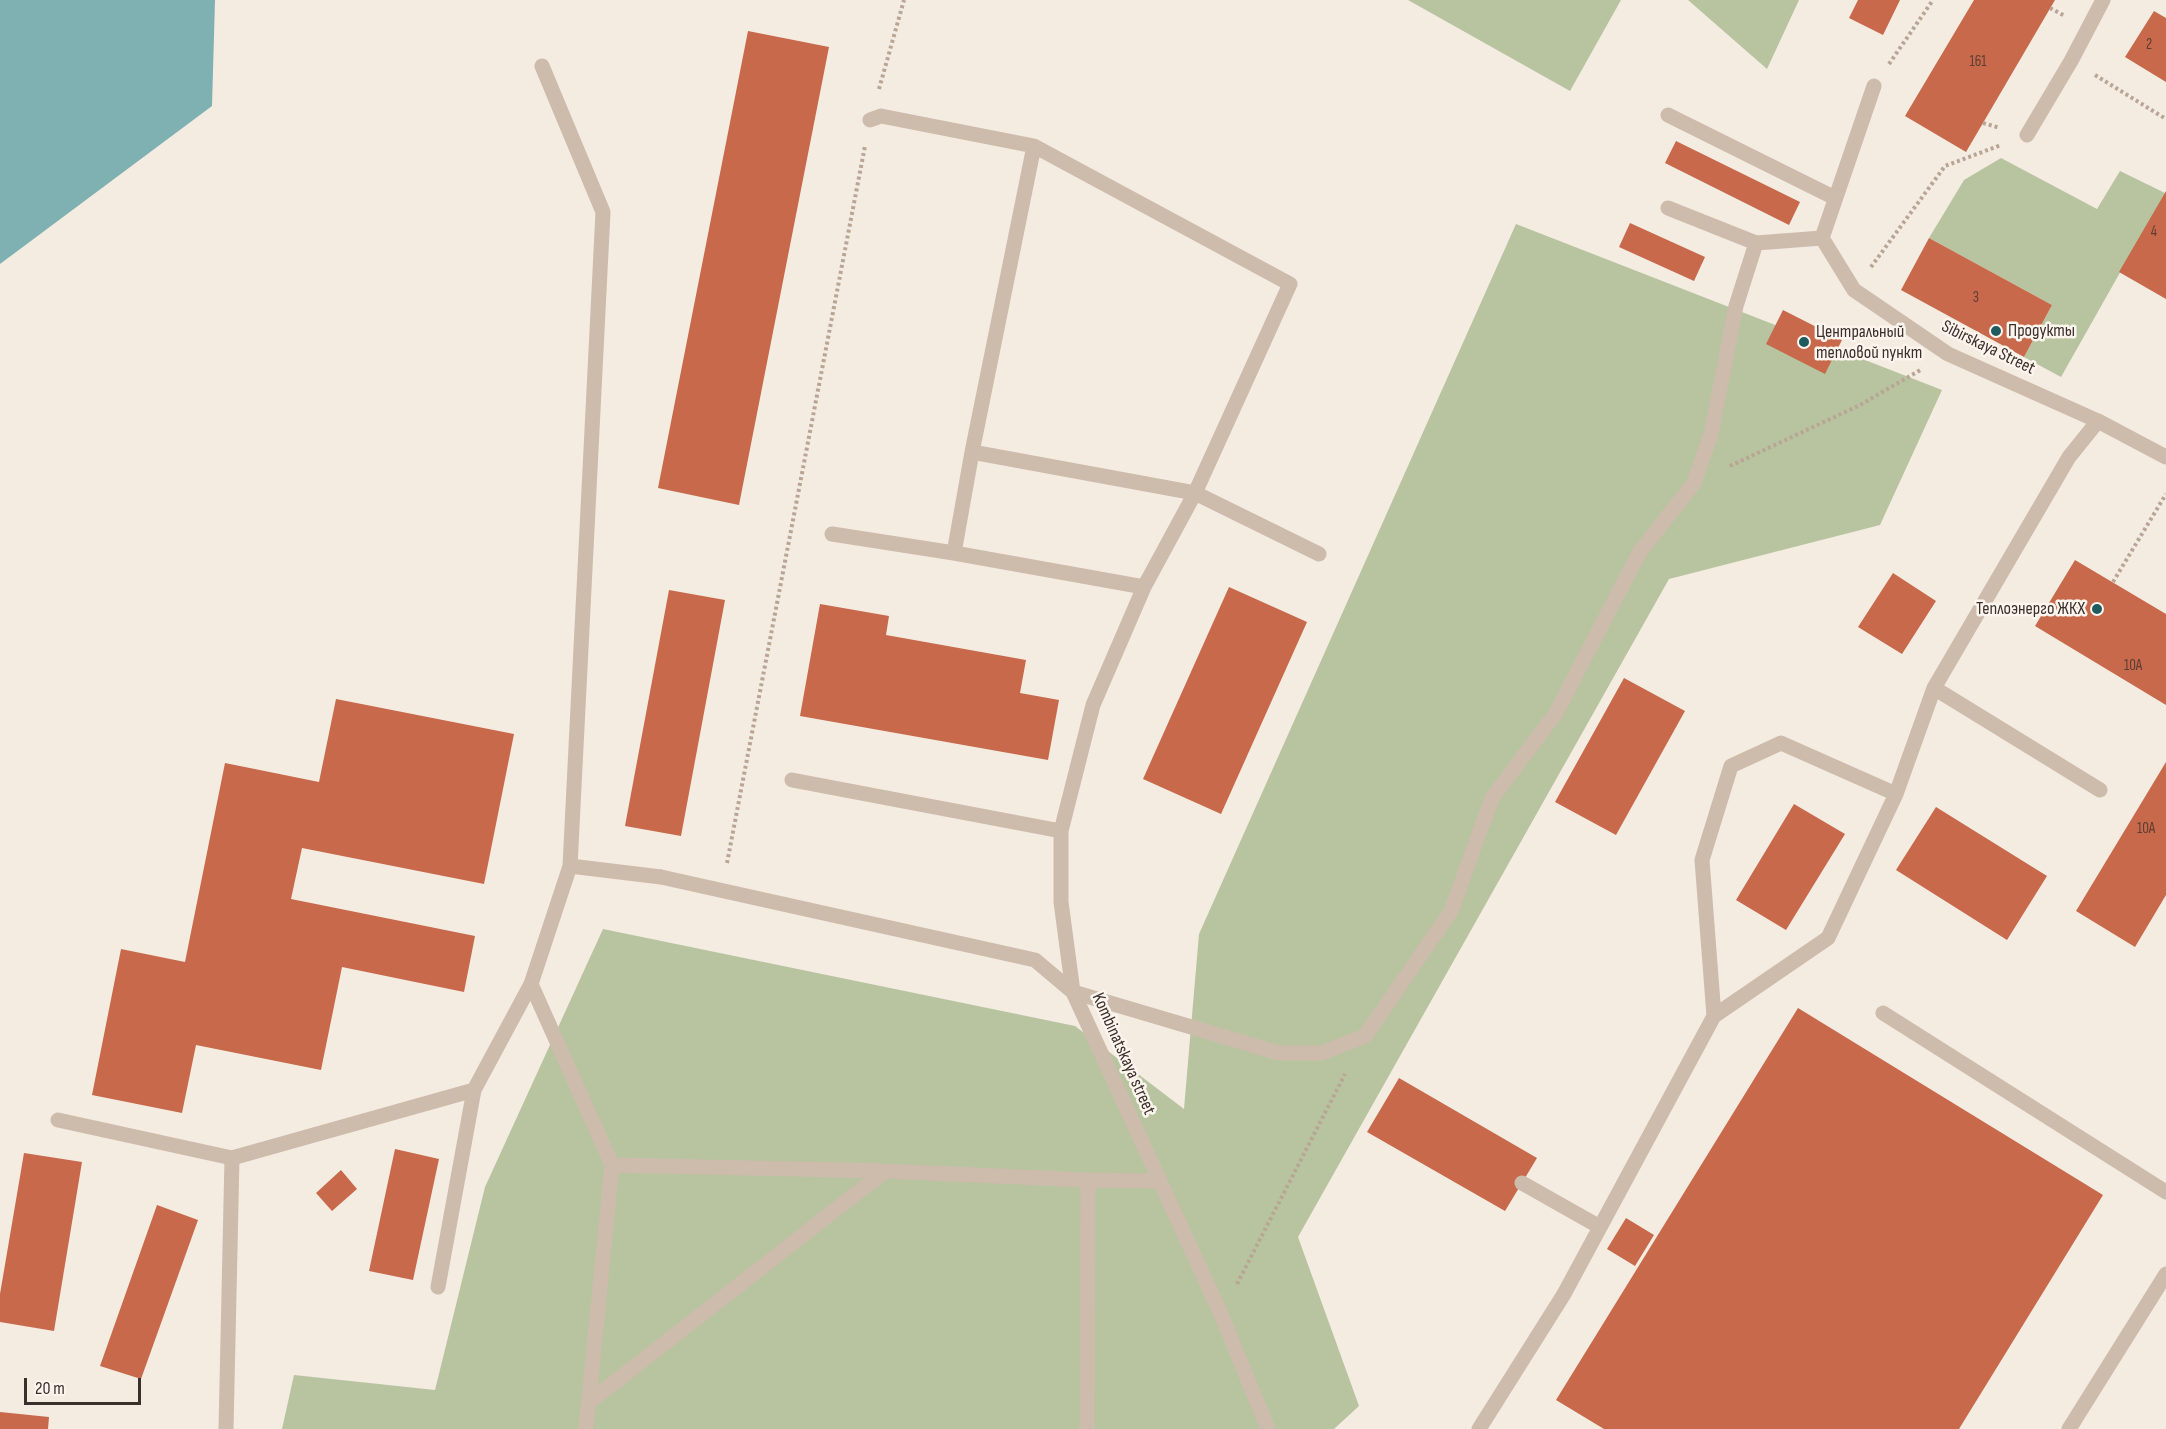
<!DOCTYPE html>
<html>
<head>
<meta charset="utf-8">
<style>
  body { margin:0 }
  #map { position:relative; width:2166px; height:1429px; overflow:hidden; background:#f4ebe1; font-family:"Sofia Sans Condensed",sans-serif }
  canvas { display:block }
  .scale { position:absolute; left:24px; top:1378px; width:117px; height:27px; box-sizing:border-box; border:3px solid #3b302b; border-top:0; padding-left:8px; font-size:18px; line-height:21px; white-space:nowrap; color:#3b302b; -webkit-text-stroke:4px #fbf5ee; paint-order:stroke }
</style>
</head>
<body>
<div id="map">
<canvas width="2166" height="1429"></canvas>
<div class="scale">20 m</div>
</div>
<script>
const ctx = document.querySelector('canvas').getContext('2d');
ctx.lineJoin = 'round';
function fill(path, color) {
  ctx.fillStyle = color;
  ctx.fill(path, 'evenodd');
}
function strokePath(path, color, width, dash) {
  ctx.strokeStyle = color;
  ctx.lineWidth = width;
  ctx.lineCap = dash ? 'butt' : 'round';
  ctx.setLineDash(dash || []);
  ctx.stroke(path);
}
function label(font, color, halo, rows, align = 'center') {
  ctx.font = font + ' "Sofia Sans Condensed",sans-serif';
  ctx.lineWidth = 5;
  ctx.setLineDash([]);
  ctx.textBaseline = 'middle';
  ctx.strokeStyle = halo;
  ctx.fillStyle = color;
  for (const [text, x, y, turn = 0] of rows) {
    ctx.save();
    ctx.translate(x, y);
    ctx.rotate((+turn || 0) * Math.PI / 180);
    ctx.textAlign = isNaN(turn) ? turn : align;
    if (halo) ctx.strokeText(text, 0, 0);
    ctx.fillText(text, 0, 0);
    ctx.restore();
  }
}
fill(new Path2D(`
  M1408,0h213l-51,91z
  M1688,0h111l-32,69z
  M2001,158l96,51 23,-38 45,22 -104,184 -37,-20 28,-52 -123,-67 35,-58z
  M1516,224l426,166 -62,135 -211,54 -371,658 61,169 -25,23h-1052l12,-54 141,15 50,-203 118,-258 472,97 109,83 15,-175z`), '#b8c4a0');
fill(new Path2D(`
  M0,0h215l-3,106 -212,158z`), '#7fb0b2');
fill(new Path2D(`
  M1858,0h42l-17,35 -34,-17z
  M1974,0h81l-89,152 -61,-36z
  M2154,11l12,7v64l-41,-25z
  M748,31l81,16 -90,458 -81,-17z
  M1676,141l124,61 -11,23 -124,-62z
  M2166,191v108l-47,-27z
  M1630,223l75,34 -11,24 -75,-34z
  M1929,238l123,67 -28,52 -123,-67z
  M1783,310l59,30 -17,34 -59,-30z
  M2075,560l91,54v91l-131,-79z
  M1893,573l43,28 -34,53 -44,-27z
  M1229,587l78,35 -86,192 -78,-35z
  M669,590l56,10 -44,236 -56,-10z
  M820,604l69,12 -3,19 140,25 -6,33 39,7 -11,60 -248,-44z
  M1624,678l61,33 -69,124 -61,-33z
  M336,699l178,35 -30,150 -182,-36 -11,51 184,37 -11,56 -122,-25 -21,103 -125,-25 -14,68 -90,-18 29,-146 64,13 40,-199 94,19z
  M2166,762v133l-31,52 -59,-36z
  M1794,804l51,30 -59,96 -50,-30z
  M1936,807l111,69 -40,64 -111,-70z
  M1798,1008l305,187 -144,234h-355l-48,-29z
  M1399,1078l138,80 -32,53 -138,-79z
  M395,1149l44,10 -26,121 -44,-9z
  M24,1153l58,9 -28,169 -54,-9v-28z
  M341,1170l16,19 -25,22 -16,-18z
  M157,1205l41,15 -57,159 -41,-13z
  M1626,1218l28,17 -19,31 -28,-17z
  M0,1412l49,5 -1,12h-48z`), '#c8694b');
strokePath(new Path2D(`
  M2050,8l15,8
  M1889,64l44,-64
  M2095,75l71,44
  M879,89l25,-89
  M1983,123l17,5
  M1871,267l74,-101 56,-21
  M1730,466l130,-61 62,-36
  M2113,582l53,-88
  M727,863l138,-717
  M1237,1284l108,-210`), '#b9a596', 4, [3, 3]);
strokePath(new Path2D(`
  M542,66l61,146 -33,654 91,11
  M1668,115l167,83
  M870,120l11,-4 153,30 256,138 -95,209 -51,94
  M2027,135l44,-74 32,-61
  M1668,208l88,35
  M972,452l62,-306
  M832,534l122,19 190,34 -51,118 -32,126v71l12,90 206,61h43l43,-17 86,-125 41,-113 64,-85 83,-160 55,-70 17,-49 25,-128 20,-63 66,-5
  M954,553l18,-101 223,41 124,61
  M1934,688l166,102
  M792,780l269,51
  M531,984l81,181 -26,264
  M1883,1013l283,179
  M1714,1016l-12,-156 29,-94 50,-23 115,51
  M58,1120l174,38
  M612,1165l273,6 203,9 71,1
  M1522,1183l78,44
  M438,1287l36,-197
  M588,1403l297,-232
  M226,1429l6,-271 242,-68 57,-106 39,-118
  M1087,1429l1,-249
  M1479,1429l85,-135 150,-278 114,-78 68,-144 38,-106 135,-231 29,-36
  M2069,1429l97,-155`), '#cdbbac', 15);
strokePath(new Path2D(`
  M1874,86l-52,152 32,52 94,64 150,67 68,36
  M661,877l374,83 38,32 148,322 47,115`), '#cdbbac', 15);
for (const [x, y, r, color] of [
  [1996,331,6,"#1f5a5e"],
  [1804,342,6,"#1f5a5e"],
  [2097,609,6,"#1f5a5e"]
]) {
  const dot = new Path2D();
  dot.arc(x, y, r, 0, 2 * Math.PI);
  ctx.fillStyle = color;
  ctx.fill(dot);
  strokePath(dot, '#fbf5ee', 2);
}
label('15px', '#5e3e33', null, [
  ["2",2149,45],
  ["161",1978,62],
  ["4",2154,232],
  ["3",1976,298],
  ["10А",2133,666],
  ["10А",2146,829]
]);
label('18px', '#3b302b', '#fbf5ee', [
  ["Продукты",2008,331],
  ["Центральный",1816,332],
  ["тепловой пункт",1816,353],
  ["Теплоэнерго ЖКХ",2085,609,"right"]
], 'left');
label('18px', '#3b302b', '#fbf5ee', [
  ["Sibirskaya Street",1988,348,26],
  ["Kombinatskaya street",1123,1054,66]
]);
</script>
</body>
</html>
